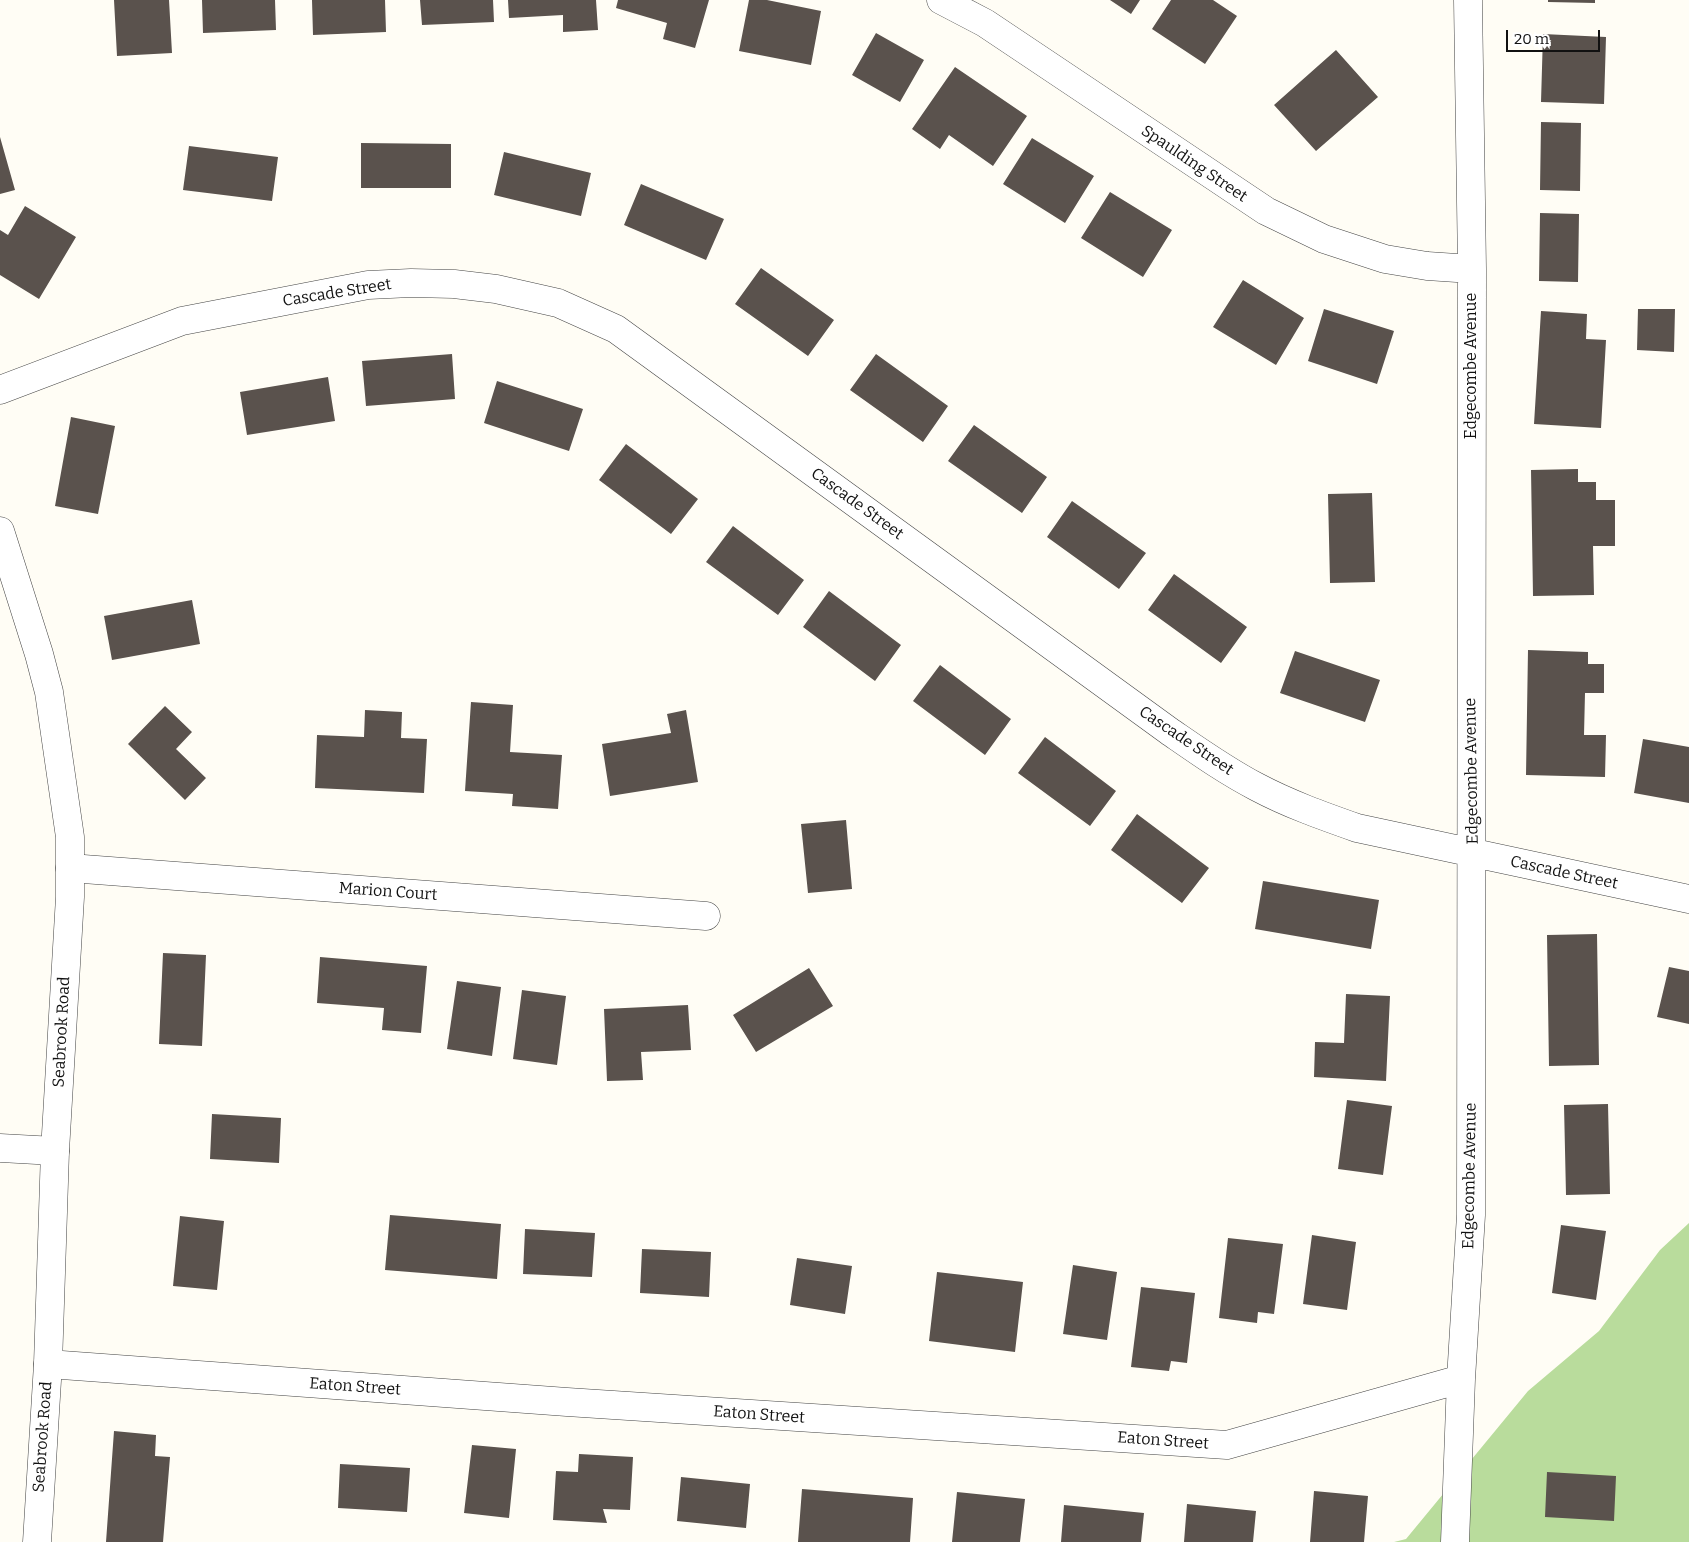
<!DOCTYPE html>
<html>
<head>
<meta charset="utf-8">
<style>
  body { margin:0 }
  #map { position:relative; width:1689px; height:1542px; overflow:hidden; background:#fffdf5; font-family:Bitter,serif }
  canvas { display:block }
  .scale { position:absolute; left:1506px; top:30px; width:94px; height:22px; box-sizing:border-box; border:2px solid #111; border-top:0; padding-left:6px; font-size:15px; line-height:18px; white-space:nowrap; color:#111; -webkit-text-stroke:4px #fff; paint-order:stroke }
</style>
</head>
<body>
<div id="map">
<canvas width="1689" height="1542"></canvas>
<div class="scale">20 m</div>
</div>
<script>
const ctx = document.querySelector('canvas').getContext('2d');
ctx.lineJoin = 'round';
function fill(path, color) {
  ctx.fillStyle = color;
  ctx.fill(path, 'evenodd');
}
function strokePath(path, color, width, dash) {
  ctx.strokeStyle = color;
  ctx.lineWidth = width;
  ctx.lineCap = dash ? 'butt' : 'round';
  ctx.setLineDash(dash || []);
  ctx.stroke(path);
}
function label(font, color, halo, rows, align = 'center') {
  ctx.font = font + ' Bitter,serif';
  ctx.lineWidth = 5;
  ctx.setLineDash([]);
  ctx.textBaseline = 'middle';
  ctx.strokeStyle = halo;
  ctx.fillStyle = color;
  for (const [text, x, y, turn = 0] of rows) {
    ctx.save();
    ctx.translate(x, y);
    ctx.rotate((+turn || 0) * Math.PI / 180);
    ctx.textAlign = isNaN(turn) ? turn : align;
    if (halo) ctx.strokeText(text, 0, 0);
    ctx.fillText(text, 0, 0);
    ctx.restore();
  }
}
fill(new Path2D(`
  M1689,1223v319h-295l12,-3 122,-148 71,-60 61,-81z`), '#b9dc9c');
fill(new Path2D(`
  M114,0h55l3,53 -55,3z
  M202,0h73l1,30 -73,3z
  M312,0h73l1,32 -73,3z
  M420,0h73l1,22 -72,3z
  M508,0h88l2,30 -35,2v-17l-54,3z
  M618,0h91l-14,48 -32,-9 4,-16 -51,-15z
  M749,0h18l54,11 -10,54 -72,-14z
  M1110,0h30l-9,14z
  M1171,0h42l24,16 -32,48 -53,-35z
  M1548,0h47v3l-47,-1z
  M876,33l48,27 -24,42 -48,-27z
  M1543,34l63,3 -2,67 -63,-2z
  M1336,50l42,47 -62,54 -42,-46z
  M955,67l72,49 -34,50 -44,-31 -9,14 -28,-20z
  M1541,122l40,1 -1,68 -40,-1z
  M0,137l15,53 -15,4z
  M1032,138l62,38 -29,47 -62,-39z
  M361,143l90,1v44h-90z
  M189,146l89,11 -6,44 -89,-11z
  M504,152l87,21 -10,43 -87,-21z
  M641,184l83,35 -18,41 -82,-35z
  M1110,192l62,38 -29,47 -62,-39z
  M25,206l51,31 -37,62 -39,-24v-45l8,5z
  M1540,213l39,1 -1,68 -39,-1z
  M761,268l73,52 -26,36 -73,-52z
  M1243,280l61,38 -28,47 -63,-38z
  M1324,309l70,22 -17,53 -69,-23z
  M1638,309h37l-1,43 -37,-2z
  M1541,311l46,3 -1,25 20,1 -5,88 -67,-4z
  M452,354l3,45 -89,7 -4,-45z
  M876,354l72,52 -25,36 -73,-52z
  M328,377l7,44 -88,14 -7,-43z
  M497,381l86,28 -14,42 -85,-28z
  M71,417l44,9 -17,88 -43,-8z
  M974,425l73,52 -25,36 -74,-52z
  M626,444l72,55 -27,35 -72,-54z
  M1578,469v13h18v18h19v46h-22l1,49 -61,1 -2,-126z
  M1372,493l3,89 -45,1 -2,-89z
  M1072,501l74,52 -27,36 -72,-52z
  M733,526l71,54 -26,35 -72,-53z
  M1174,574l73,53 -26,36 -73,-53z
  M829,591l72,54 -26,36 -72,-54z
  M192,600l8,44 -88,16 -8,-44z
  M1528,650l60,2v12h16v29h-19l-1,42h22l-1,42 -79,-2z
  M1295,651l85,29 -15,42 -85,-29z
  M940,665l71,54 -26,36 -72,-54z
  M471,702l42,3 -3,47 52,3 -4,54 -46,-3 1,-12 -48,-3z
  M165,706l27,26 -16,17 30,29 -21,22 -57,-56z
  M365,710l37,2 -1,26 26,1 -3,54 -109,-5 2,-53 47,2z
  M686,710l12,72 -88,14 -8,-52 69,-11 -4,-19z
  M1045,737l71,54 -26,35 -72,-53z
  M1643,739l46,8v56l-55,-10z
  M1137,814l72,54 -27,35 -71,-53z
  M846,820l6,69 -44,4 -7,-69z
  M1263,881l116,19 -8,49 -116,-20z
  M1597,934l2,131 -50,1 -2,-131z
  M163,953l43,2 -4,91 -43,-2z
  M320,957l107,9 -6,67 -39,-3 2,-22 -67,-5z
  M1669,967l20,4v53l-32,-7z
  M809,968l24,38 -77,46 -23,-37z
  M457,981l44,6 -9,69 -45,-7z
  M522,990l44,6 -9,69 -44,-6z
  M1346,994l44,2 -4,85 -72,-4 1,-35 29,1z
  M688,1005l3,45 -50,2 2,28 -36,1 -3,-72z
  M1347,1100l45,6 -9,69 -45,-6z
  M1608,1104l2,90 -44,1 -2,-90z
  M212,1114l69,4 -2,45 -69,-4z
  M390,1215l111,9 -4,55 -112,-9z
  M180,1216l44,5 -7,69 -44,-4z
  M1561,1225l45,6 -10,69 -44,-7z
  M525,1229l70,4 -3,44 -69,-3z
  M1312,1235l44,7 -9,68 -44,-6z
  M1228,1238l55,6 -9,70 -16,-2 -1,11 -38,-5z
  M642,1249l69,3 -2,45 -69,-4z
  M797,1258l55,8 -7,48 -55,-9z
  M1073,1265l44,7 -10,68 -44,-6z
  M937,1272l86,10 -8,70 -86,-11z
  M1141,1287l54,6 -8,70 -16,-2 -2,10 -38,-4z
  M114,1431l42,4 -1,21 15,1 -7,85h-57z
  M472,1445l44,4 -7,69 -45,-5z
  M579,1454l54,3 -3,53 -27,-1 4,14 -54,-3 3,-49 22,1z
  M340,1464l70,4 -3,44 -69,-4z
  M1547,1472l69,4 -2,45 -69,-4z
  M681,1477l69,7 -4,44 -69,-7z
  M802,1489l111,9 -3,44h-112z
  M1314,1491l54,5 -4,46h-54z
  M957,1492l68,7 -5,43h-68z
  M1187,1504l69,7 -3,31h-69z
  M1064,1505l80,8 -3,29h-80z`), '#5a524d');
const minor = new Path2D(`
  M941,0l44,23 281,188 58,28 61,20 42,7 45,3
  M0,390l182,-69 186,-36 43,-2 43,1 42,5 62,14 58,26 553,402c29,20 57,40 88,56 32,17 66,29 100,41l332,71
  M70,868l636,48
  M0,1148l55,3
  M48,1364l519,38 660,43 234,-66
  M1455,1542l6,-163 10,-164 1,-946 -4,-269`);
const tertiary = new Path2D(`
  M0,531l39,123 10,38 21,145v60l-15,254 -7,213 -11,178`);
strokePath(minor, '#444', 29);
strokePath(tertiary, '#444', 29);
strokePath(minor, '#fff', 28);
strokePath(tertiary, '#fff', 28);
label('16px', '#111', '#fff', [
  ["Spaulding Street",1194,164,34],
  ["Cascade Street",337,293,-9],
  ["Edgecombe Avenue",1472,366,-90],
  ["Cascade Street",857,504,36],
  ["Cascade Street",1186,741,34],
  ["Edgecombe Avenue",1472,771,-91],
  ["Cascade Street",1564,873,12],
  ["Marion Court",388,892,4],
  ["Seabrook Road",62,1032,-87],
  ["Edgecombe Avenue",1470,1176,-89],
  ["Eaton Street",355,1387,4],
  ["Eaton Street",759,1415,4],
  ["Seabrook Road",43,1437,-86],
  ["Eaton Street",1163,1441,4]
]);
</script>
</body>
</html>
